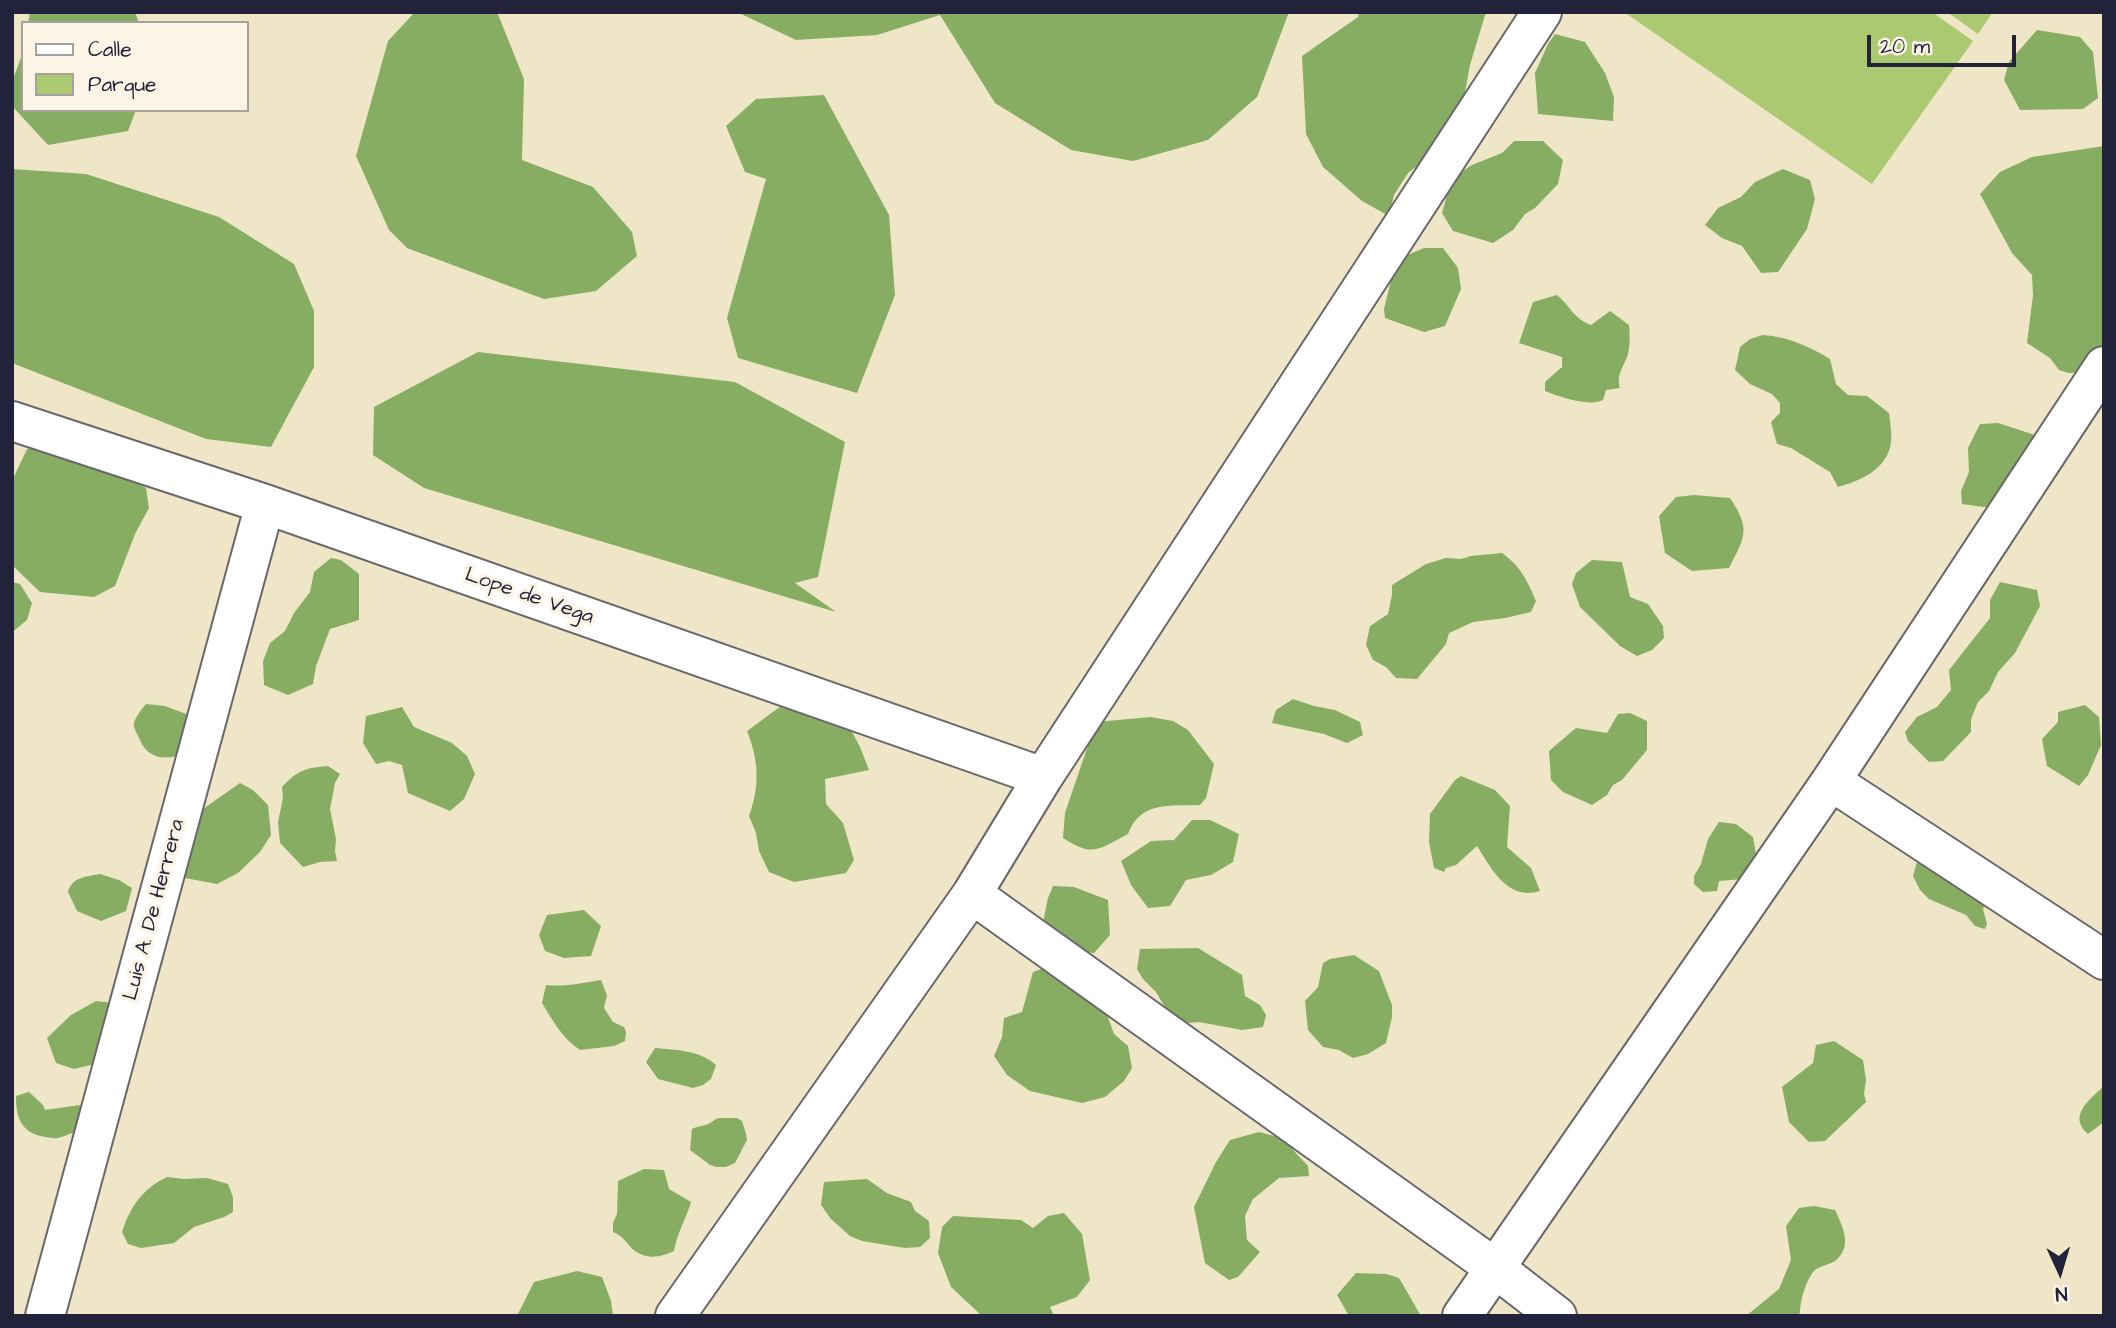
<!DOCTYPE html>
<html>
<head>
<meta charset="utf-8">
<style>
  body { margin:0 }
  #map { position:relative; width:2116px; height:1328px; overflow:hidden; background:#eee6c7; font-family:"Architects Daughter",sans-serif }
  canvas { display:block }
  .frame { position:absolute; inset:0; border:14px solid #22223b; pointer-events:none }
  .legend { position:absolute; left:21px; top:21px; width:228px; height:91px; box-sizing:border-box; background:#fcf5e5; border:2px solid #a5a1a1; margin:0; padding:9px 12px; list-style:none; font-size:21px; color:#22223b }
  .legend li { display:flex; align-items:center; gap:14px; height:35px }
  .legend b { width:35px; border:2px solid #a5a1a1 }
  .north { position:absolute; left:2025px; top:1237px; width:70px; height:70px; -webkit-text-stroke:5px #fcf5e5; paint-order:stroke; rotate:176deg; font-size:19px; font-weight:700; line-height:28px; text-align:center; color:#22223b }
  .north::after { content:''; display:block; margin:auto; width:24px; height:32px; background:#22223b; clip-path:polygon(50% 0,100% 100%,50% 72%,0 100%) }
  .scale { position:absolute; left:1867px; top:35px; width:149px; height:32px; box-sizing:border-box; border:4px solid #22223b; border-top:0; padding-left:9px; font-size:21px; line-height:24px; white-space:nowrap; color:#22223b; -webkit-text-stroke:5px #fcf5e5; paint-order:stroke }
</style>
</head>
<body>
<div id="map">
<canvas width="2116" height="1328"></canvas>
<div class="frame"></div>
<ul class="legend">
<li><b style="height:9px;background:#fff"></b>Calle</li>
<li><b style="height:19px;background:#aac971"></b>Parque</li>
</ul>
<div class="north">N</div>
<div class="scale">20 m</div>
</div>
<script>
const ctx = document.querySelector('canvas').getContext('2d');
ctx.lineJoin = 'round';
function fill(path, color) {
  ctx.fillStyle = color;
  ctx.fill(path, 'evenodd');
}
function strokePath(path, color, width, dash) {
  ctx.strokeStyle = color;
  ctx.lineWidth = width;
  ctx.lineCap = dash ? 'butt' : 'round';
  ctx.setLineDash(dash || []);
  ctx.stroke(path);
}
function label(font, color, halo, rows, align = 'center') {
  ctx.font = font + ' "Architects Daughter",sans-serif';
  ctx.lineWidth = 7;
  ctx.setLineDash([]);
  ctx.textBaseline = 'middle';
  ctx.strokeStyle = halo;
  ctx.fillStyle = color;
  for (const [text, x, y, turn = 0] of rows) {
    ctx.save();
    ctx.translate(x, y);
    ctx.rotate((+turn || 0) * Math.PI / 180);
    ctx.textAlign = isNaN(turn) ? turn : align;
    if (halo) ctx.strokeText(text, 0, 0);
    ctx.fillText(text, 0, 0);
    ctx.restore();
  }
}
fill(new Path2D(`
  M1624,12h308l41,29 -101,143z
  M1947,12h46l-15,22z`), '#aac971');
fill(new Path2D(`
  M30,12h105l4,11h-111z
  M415,12h82l27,67 -2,81 71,27 39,45 5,24 -41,35 -52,8 -137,-51 -18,-18 -33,-74 32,-115z
  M737,12h552l-32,85 -49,43 -75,21 -62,-11 -76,-47 -55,-88 -63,20 -81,5z
  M1359,12h127l-16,53 -6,32 -26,53 -30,23 -14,22 -5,21 -27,-15 -39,-34 -17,-33 -4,-78 56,-39z
  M2037,30l43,7 13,15 5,46 -15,11 -63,1 -16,-30 5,-18z
  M1555,34l30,8 20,31 9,24 -1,24 -75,-7 -3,-41 13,-29z
  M23,52v58h113l-8,21 -80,14 -36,-39v-24z
  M824,95l65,120 6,80 -38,98 -119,-35 -11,-40 39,-139 -21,-7 -19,-46 30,-27z
  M1514,141h29l20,19 -5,24 -23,24 -10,6 -12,16 -20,13 -40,-12 -11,-18 10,-35 20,-13 30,-12z
  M2104,146v219l-22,7 -13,1 -10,-3 -9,-12 -23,-15 6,-48 -1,-20 -20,-22 -32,-59 20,-22 32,-15z
  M12,169l74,5 133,43 75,47 20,47v56l-43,80 -65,-8 -194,-76z
  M1783,169l27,11 5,19 -8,30 -29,43 -17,1 -19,-27 -20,-8 -17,-13 13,-17 23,-11 14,-15z
  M1424,248h19l15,20 3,21 -16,37 -21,6 -39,-14 -1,-9 12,-49z
  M1557,295c14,12 16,23 34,30l19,-14 19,14c1,10 1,19 -1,29 -4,13 -12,20 -8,34l-14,2 -3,10c-13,7 -44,-3 -58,-9v-9l17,-15v-10l-43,-14 14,-41z
  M1763,335c26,2 45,11 67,24l6,25 12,11 19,1 22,17c1,9 3,20 2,29 -3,27 -31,39 -53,45l-8,-15 -39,-24 -14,-4 -6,-22 9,-9v-10l-8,-9 -22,-10 -15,-14 5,-23 10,-8z
  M478,352l257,30 110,60 -27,135 -23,6 41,29 -412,-124 -51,-33 1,-48z
  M1998,423l37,12 6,17 -50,56 -29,-4 -1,-13 8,-19 -1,-24 12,-24z
  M60,442l86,46 3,20 -14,26 -20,52 -21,11 -54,-5 -28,-27v-84l15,-32z
  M1694,495l36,3c21,31 15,39 -1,70l-37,3 -27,-18 -6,-37 17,-19z
  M1502,553c19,14 25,27 34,48l-5,11 -26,6 -32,4 -24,11 -3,11 -29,35 -21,-1 -10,-11 -13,-7 -7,-15 4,-19 18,-12 4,-19v-10l34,-21 20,-6 15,1 10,-3z
  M331,558l10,2 18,14v46l-29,9 -14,37 -3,18 -25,11 -24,-10 -1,-24 7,-18 15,-12 9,-18 16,-21 4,-20z
  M1592,560l30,2 8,35 18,7 15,22 1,12 -12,12 -15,6 -17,-10 -40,-39 -8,-23 4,-11z
  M12,582l8,2 12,19 -5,17 -12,10 -3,-1z
  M2000,582l37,8 3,16 -25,47 -17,19 -9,19 -11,11 -7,17v13l-28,29 -14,1 -21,-21 -3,-9 12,-15 20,-10 14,-17 -2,-20 41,-52v-18z
  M1293,699l21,7 21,4 25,12 3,13 -16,8 -23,-9 -52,-11 4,-13z
  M146,704l19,2 24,9 -4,39c-21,6 -37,6 -46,-16 -2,-5 -6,-10 -5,-15 2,-7 8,-14 12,-19z
  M2085,705l14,12 2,28 -13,30 -9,11 -32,-20 -5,-27 16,-17v-10z
  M781,706l44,3 25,19 10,19 9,23 -44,9 1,25 17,19 11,37 -8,13 -52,9 -25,-10 -10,-21 -3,-18 -7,-17c11,-30 10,-55 -2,-85z
  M402,707l12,20 38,16 15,13 8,18 -11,25 -14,12 -42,-18 -6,-28 -13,-4 -13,3 -13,-21 3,-27z
  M1630,713l17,8v29l-25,30 -9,5 -6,10 -15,10 -29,-13 -12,-12 -2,-29 27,-23 31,5 11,-19z
  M1151,717l22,4 15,9 26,34 -8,34 -6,7c-30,1 -60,-4 -72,29 -29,15 -35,24 -65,4l2,-25 31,-91z
  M328,766l12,8 -5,9 -5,26 6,30 -1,12 2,10 -17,1 -17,5 -23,-24 -2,-21 5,-24 -1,-11c16,-17 23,-19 46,-21z
  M1461,776l34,14 15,16 -3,41 24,21 9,23c-33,10 -48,-22 -63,-45l-21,19 -10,3 -2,4 -10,-4 -5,-26 1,-28 25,-34z
  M240,783l13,7 15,15 3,30 -11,17 -22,21 -21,11 -32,-6 -13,-15 18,-51 13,-3z
  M1192,820h18l29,14 -6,28 -22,13 -25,5 -16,26 -22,2 -17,-23 -10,-24 30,-20 23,-1z
  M1719,822l17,2 17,13 4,23 -13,19 -25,2 -2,10 -14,1 -9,-8v-8l7,-12 7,-25z
  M1923,860l65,36 -5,13 4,15 -2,5 -10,-3 -9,-11 -37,-16 -9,-9 -7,-14 4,-14z
  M100,874l19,6 13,8 -6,23 -25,10 -24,-10 -9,-19c4,-15 17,-15 32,-18z
  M1053,886l21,1 34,13 2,35 -16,18 -20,-3 -34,-13 8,-39z
  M584,910l17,16 -10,30 -27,2 -19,-7 -6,-16 8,-20z
  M1198,948l44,27 3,21 15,9 6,10 -3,12 -21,3 -43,-8 -12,1 -18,-9 -13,-22 -13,-13 -6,-10 3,-20z
  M1354,955l25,16 13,34v12l-6,26 -18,11 -15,4 -14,-8 -16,-3 -15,-17 -3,-29 13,-14 5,-24 7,-4z
  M1047,967l57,39 10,28 14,12 4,22 -8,13 -19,16 -23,6 -52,-12 -23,-16 -13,-19 8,-19 2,-19 18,-6 11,-40z
  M601,980l6,15 -3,13 9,14 11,5 2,5 -1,9 -11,5 -34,4c-18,-12 -27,-29 -38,-47l4,-18c21,2 35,-2 55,-5z
  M96,1001l17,2 -18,61 -21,5 -18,-6 -9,-25 24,-23z
  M1834,1041l29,19 3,20 -2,14 2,8 -41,39 -16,1 -20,-20 -7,-35 31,-24 3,-18z
  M655,1048c22,2 44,2 61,17l-5,14 -8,6 -10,3 -35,-9 -12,-17z
  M2104,1086v36l-16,12c-21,-18 2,-35 16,-48z
  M29,1092l14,13 2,5 35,-5 3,2 1,27c-17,-3 -14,2 -27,4 -1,1 -10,-1 -12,-1 -24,-4 -29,-19 -29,-41z
  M720,1118h17l5,3 4,13 1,6 -12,23 -9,4h-9l-7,-2 -20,-15 2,-21c6,-3 11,-3 16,-5 5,-2 6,-5 12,-6z
  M1259,1132l23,6 26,28 1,10 -30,2 -26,21 -8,17 2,24 13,12 -22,25 -9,3 -24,-17 -11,-56 22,-45 14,-22z
  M644,1169l20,1 5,19 22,13c-5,17 -14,31 -17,49 -12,6 -27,9 -39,0 -9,-7 -10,-14 -22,-19v-9l4,-9 1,-33z
  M167,1177l17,2 23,-1 21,6 5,13v15l-9,5 -30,10 -20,16 -33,5 -13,-4 -6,-12c8,-25 21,-44 45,-55z
  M867,1179l20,14 24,9 4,9 14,10 1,17 -10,9 -15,1 -43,-7 -12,-5 -19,-17 -10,-14 3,-23z
  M1814,1206l21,4c8,17 18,37 0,51 -6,4 -16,5 -21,10 -8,9 -14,30 -14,42l-4,3h-50l33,-27 12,-29 -5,-34 13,-18z
  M1064,1213l18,21 8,46 -13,17 -27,10 4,9h-72l-31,-29 -13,-34 4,-26 11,-11 68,4 12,8 15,-12z
  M577,1271l25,6 9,24 2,15h-96l17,-34z
  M1356,1273l30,1 13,4 22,38h-72l-12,-21z`), '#87ad63');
const street = new Path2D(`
  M12,421l253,83 778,273
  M1831,781l273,179
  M972,894l523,374 62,48
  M45,1316l220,-812
  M675,1316l297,-422 71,-117 499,-765
  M1462,1316l369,-535 273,-415`);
strokePath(street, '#69676c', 42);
strokePath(street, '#fff', 38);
label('21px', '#22223b', '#fcf5e5', [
  ["Lope de Vega",529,597,19],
  ["Luis A. De Herrera",155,910,-75]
]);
</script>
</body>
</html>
